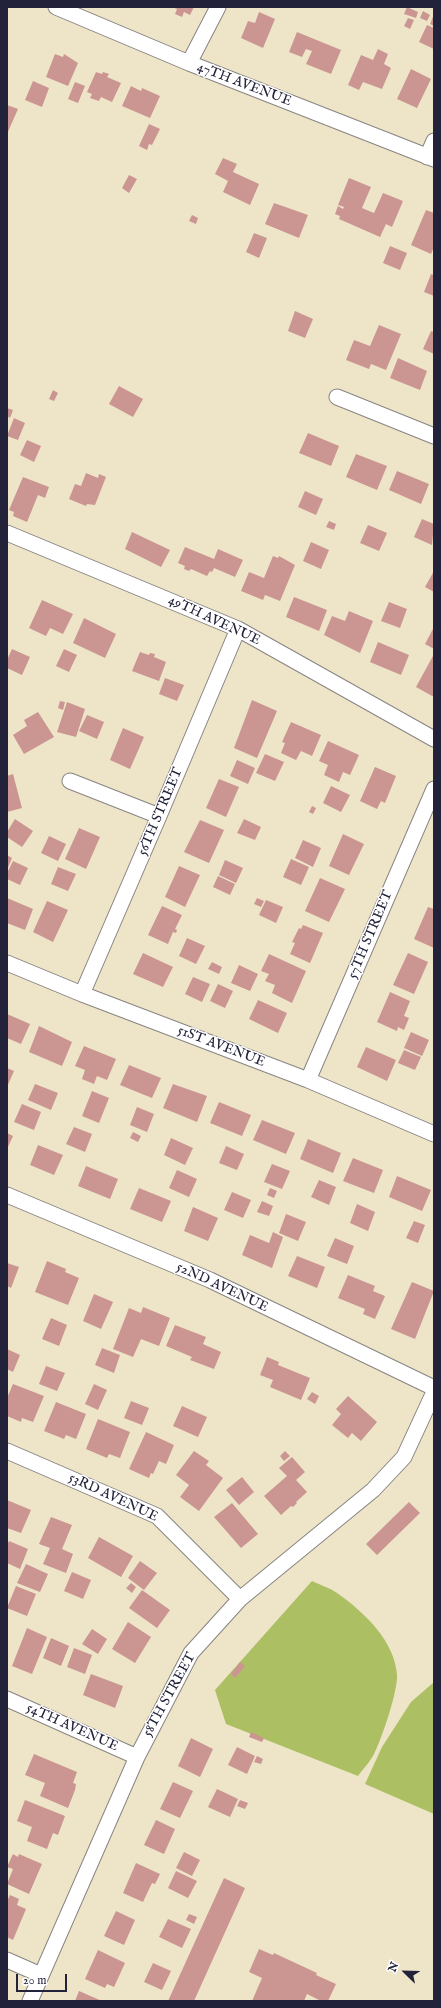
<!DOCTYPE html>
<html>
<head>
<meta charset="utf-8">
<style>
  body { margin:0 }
  #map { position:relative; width:441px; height:2008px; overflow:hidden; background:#eee5c9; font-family:"IM FELL English",serif }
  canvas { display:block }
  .frame { position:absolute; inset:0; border:8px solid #22223b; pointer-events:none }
  .north { position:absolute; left:385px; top:1952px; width:40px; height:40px; -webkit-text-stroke:3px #fff; paint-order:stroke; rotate:293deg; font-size:11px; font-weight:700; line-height:16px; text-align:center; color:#22223b }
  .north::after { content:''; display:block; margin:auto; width:14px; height:18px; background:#22223b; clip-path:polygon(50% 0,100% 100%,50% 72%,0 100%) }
  .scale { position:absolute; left:16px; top:1974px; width:51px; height:18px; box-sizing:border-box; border:2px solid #22223b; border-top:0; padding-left:5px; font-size:12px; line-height:14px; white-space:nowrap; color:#22223b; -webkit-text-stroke:3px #fff; paint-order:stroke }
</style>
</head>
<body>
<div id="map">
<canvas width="441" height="2008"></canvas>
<div class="frame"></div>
<div class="north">N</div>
<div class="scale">20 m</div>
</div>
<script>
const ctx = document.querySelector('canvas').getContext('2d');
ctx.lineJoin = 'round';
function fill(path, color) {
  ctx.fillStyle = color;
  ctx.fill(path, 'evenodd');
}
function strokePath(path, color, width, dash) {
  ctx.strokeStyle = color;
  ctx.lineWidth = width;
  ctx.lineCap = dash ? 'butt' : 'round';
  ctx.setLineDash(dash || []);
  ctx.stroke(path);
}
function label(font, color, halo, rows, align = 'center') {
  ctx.font = font + ' "IM FELL English",serif';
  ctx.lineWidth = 3;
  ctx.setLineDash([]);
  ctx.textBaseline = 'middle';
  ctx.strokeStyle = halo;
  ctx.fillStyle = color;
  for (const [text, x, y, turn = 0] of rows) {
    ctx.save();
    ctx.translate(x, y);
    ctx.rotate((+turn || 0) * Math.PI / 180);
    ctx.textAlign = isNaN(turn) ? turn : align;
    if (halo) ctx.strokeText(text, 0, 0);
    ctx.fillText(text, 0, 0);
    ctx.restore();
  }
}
fill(new Path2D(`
  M312,1581c8,4 18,7 25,12 26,18 58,48 60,82 1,16 -15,63 -23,79 -4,8 -11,15 -16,22l-132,-52 -11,-34z
  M434,1682v132l-69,-30 17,-37 29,-45z`), '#acbf63');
fill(new Path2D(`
  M172,7h22l-4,8 -6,-3 -2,5 -7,-3 2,-5z
  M407,7l11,5 -2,6 -12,-4z
  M423,11l7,4 -3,6 -7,-3z
  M259,12l16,7 -12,29 -22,-10 7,-17 7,2z
  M434,14v12l-4,-2z
  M408,18l6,2 -4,9 -6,-3z
  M427,25l7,3v21l-15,-7z
  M297,32l44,18 -10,24 -25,-10 6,-13 -6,-2 -4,8 -13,-5z
  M378,49l10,5 -4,10 7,4 -9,21 -19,-7 -4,8 -11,-5 13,-30 12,5z
  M55,54l8,3 1,-3 14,9 -10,23 -22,-9z
  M411,69l20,10 -14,29 -20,-9z
  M96,72l6,2 1,-2 6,2 -2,3 14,6 -9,19 -11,-5 -2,4 -9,-3 2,-4 -5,-2z
  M33,81l16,7 -7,19 -17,-7z
  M75,82l10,4 -7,17 -10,-4z
  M131,86l10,5 1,-3 18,8 -10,22 -28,-12z
  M7,105l11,4 -11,25z
  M149,124l11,5 -8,16 -3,-1 -2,6 -8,-4z
  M223,158l14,6 -4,8 26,12 -9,21 -27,-13 5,-11 -13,-7z
  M129,175l8,4 -8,14 -7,-5z
  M349,178l22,9 -9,21 12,5 9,-20 20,8 -11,26 -6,-3 -6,13 -41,-18 1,-3 -5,-2 3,-8 5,3 1,-2 -6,-2z
  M274,203l34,12 -9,23 -34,-14z
  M426,210l8,3v34l-3,7 -20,-9z
  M192,215l6,3 -2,6 -7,-3z
  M254,233l13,5 -8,20 -13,-6z
  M390,246l17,7 -7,17 -17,-7z
  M431,274l3,1v21l-10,-4z
  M295,311l18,8 -8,19 -17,-7z
  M379,325l22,9 -15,36 -15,-6 -2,5 -23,-9 8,-20 16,6z
  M431,331l3,1v22l-11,-5z
  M398,358l29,13 -7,19 -30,-12z
  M119,386l24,13 -10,18 -24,-13z
  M53,390l5,3 -4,8 -5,-2z
  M7,408l6,2 -3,8 -3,-2z
  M14,418l11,5 -7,17 -11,-4z
  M308,433l31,13 -8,20 -32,-13z
  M27,440l14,6 -7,16 -14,-7z
  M356,454l31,12 -10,24 -31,-13z
  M397,471l32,13 -8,20 -32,-14z
  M86,473l12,5 1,-4 7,3 -11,28 -8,-1 -1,2 -17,-7 6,-15 6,2z
  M23,477l26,10 -4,11 -7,-3 -11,27 -14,-6 1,-4 -5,-2z
  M305,491l18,8 -7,16 -18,-8z
  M422,519l12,5 -2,21 -18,-8z
  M329,521l7,3 -2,6 -8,-3z
  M368,525l19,8 -8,18 -19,-8z
  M132,532l38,18 -9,17 -36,-18z
  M311,542l18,8 -8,19 -18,-8z
  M185,547l29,12 4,-10 25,11 -8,17 -21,-9 -2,4 -2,-1 -3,5 -16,-7 -2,2 -5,-2 1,-3 -7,-3z
  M273,556l5,2 1,-2 16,9 -15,36 -15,-6 -2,5 -22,-9 8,-19 15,6z
  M434,571v21l-9,-5z
  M294,597l33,13 -8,21 -33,-14z
  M42,600l31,14 -10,20 -13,-6 -4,8 -17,-8z
  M389,602l18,7 -7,19 -19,-7z
  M349,611l24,10 -13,32 -36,-18 8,-19 13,5z
  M84,618l32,16 -11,24 -32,-15z
  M434,627v22l-9,-5z
  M378,642l31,13 -8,20 -31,-13z
  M12,649l18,8 -8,18 -15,-7v-8z
  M64,649l13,6 -8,17 -13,-6z
  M140,652l9,3 1,-2 5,1 -1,3 12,5 -7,19 -27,-10z
  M434,654v43l-18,-10z
  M165,678l19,7 -7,16 -18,-7z
  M252,700l25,11 -20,47 -23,-10z
  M60,701l5,1 -2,8 -5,-2z
  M67,702l18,7 -9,28 -19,-5z
  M38,712l16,25 -30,17 -11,-19 14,-9 -3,-6z
  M87,715l17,7 -7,17 -18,-8z
  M291,722l30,13 -9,21 -11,-5 -5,9 -15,-7 4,-10 -3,-1z
  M123,728l21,9 -14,32 -20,-9z
  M328,741l31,14 -9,20 -7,-3 -4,10 -15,-7 4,-10 -9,-4z
  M265,754l19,8 -9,19 -19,-8z
  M237,760l18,8 -7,16 -18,-8z
  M375,767l21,9 -11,27 -4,-2 -4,8 -17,-8z
  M13,774l9,34 -15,4v-36z
  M219,779l20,8 -13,30 -20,-9z
  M331,786l19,9 -9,17 -18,-9z
  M312,806l4,2 -3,6 -4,-2z
  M15,819l18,12 -11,16 -15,-10v-5z
  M244,819l17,8 -6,13 -18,-7z
  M200,820l24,10 -15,33 -25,-11z
  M79,828l21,9 -14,32 -21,-10z
  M343,834l21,10 -15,31 -20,-9z
  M49,836l17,8 -8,17 -17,-8z
  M303,840l18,8 -8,19 -18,-9z
  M7,855l5,3 -5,12z
  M291,859l18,8 -8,18 -18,-8z
  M225,860l18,8 -7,15 -17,-8z
  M13,861l15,7 -8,17 -13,-6v-6z
  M179,866l21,9 -15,32 -20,-10z
  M58,867l18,7 -8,17 -17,-7z
  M218,876l17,8 -5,11 -17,-8z
  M320,878l25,11 -16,33 -24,-11z
  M7,898l26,11 -8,21 -18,-7z
  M257,898l7,3 -3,6 -7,-3z
  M266,900l17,7 -7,16 -17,-8z
  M47,901l21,9 -15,32 -20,-10z
  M162,906l20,9 -7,14 2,1 -1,3 -3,-1 -5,12 -20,-9z
  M428,907l6,2v39l-20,-9z
  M303,925l20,8 -13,30 -20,-9 5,-11 -3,-1 7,-14 2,1z
  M187,938l18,8 -9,18 -17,-8z
  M143,953l30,14 -10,20 -30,-13z
  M408,953l20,9 -14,32 -21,-9z
  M269,954l37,17 -14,32 -20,-10 3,-8 -10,-4 4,-7 -8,-3z
  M212,962l10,5 -3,7 -11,-5z
  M239,965l19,9 -8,17 -19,-8z
  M193,977l17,7 -8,18 -17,-8z
  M218,984l15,7 -8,17 -15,-7z
  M390,992l20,9 -6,15 5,2 -5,12 -6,-3 -1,4 -20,-9z
  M258,1000l29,13 -9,20 -29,-14z
  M7,1014l23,10 -9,20 -14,-6z
  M39,1026l33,16 -10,24 -33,-14z
  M411,1032l18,8 -7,16 -18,-8z
  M84,1046l32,13 -9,21 -10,-4 -3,8 -12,-5 3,-9 -10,-4z
  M366,1047l30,13 -9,21 -30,-14z
  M404,1050l17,7 -6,13 -17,-7z
  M129,1065l32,13 -9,20 -32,-13z
  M7,1068l7,3 -7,16z
  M35,1084l23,9 -7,17 -23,-10z
  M173,1084l34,12 -10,26 -34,-14z
  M92,1091l17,7 -10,25 -17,-7z
  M219,1102l32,13 -9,21 -32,-13z
  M22,1104l19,8 -7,18 -20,-8z
  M137,1107l17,7 -7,18 -17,-7z
  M262,1120l33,13 -9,21 -33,-14z
  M74,1127l18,7 -7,18 -19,-8z
  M133,1132l8,4 -3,6 -8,-4z
  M7,1133l6,3 -6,13z
  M171,1138l22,10 -8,17 -21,-10z
  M308,1139l33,14 -8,20 -33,-14z
  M38,1145l25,10 -9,20 -24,-10z
  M226,1146l18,8 -7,16 -18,-7z
  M353,1158l30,12 -9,23 -31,-12z
  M272,1164l18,7 -8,18 -18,-7z
  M86,1166l32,13 -8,20 -32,-13z
  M177,1170l20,9 -8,18 -20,-9z
  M397,1176l34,14 -9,21 -33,-14z
  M319,1180l17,7 -7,18 -18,-8z
  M139,1188l32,13 -9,21 -32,-13z
  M270,1188l7,3 -3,7 -7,-3z
  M232,1192l19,8 -8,18 -19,-8z
  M262,1201l11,5 -4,10 -12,-4z
  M357,1204l18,8 -7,19 -18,-8z
  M193,1207l25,11 -10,23 -24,-10z
  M286,1214l20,8 -8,19 -19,-8z
  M414,1221l11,4 -7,18 -12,-5z
  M273,1232l10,5 -11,31 -30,-13 8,-20 19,8z
  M335,1238l19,8 -7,18 -20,-8z
  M297,1256l28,11 -8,21 -29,-12z
  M47,1261l19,8 -1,3 14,6 -11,27 -33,-13z
  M7,1263l12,4 -8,21 -4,-2z
  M348,1275l27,11 -2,5 12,5 -10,23 -12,-5 2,-5 -27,-11z
  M412,1282l22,9 -19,48 -24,-10z
  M94,1294l19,8 -12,27 -18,-8z
  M143,1307l27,11 -11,28 -18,-7 -8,18 -20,-8 16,-41 12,5z
  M51,1318l16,7 -8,21 -17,-7z
  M175,1325l31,12 -3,7 18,8 -7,17 -24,-9 2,-3 -26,-11z
  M102,1348l18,7 -6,18 -19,-8z
  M7,1349l13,6 -7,17 -6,-3z
  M267,1357l12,5 -1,3 32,13 -9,22 -31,-13 3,-7 -13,-5z
  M46,1366l19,7 -8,18 -18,-7z
  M13,1384l31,12 -11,26 -11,-4 -1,4 -14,-6v-18z
  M94,1384l13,6 -9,20 -13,-6z
  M312,1392l7,4 -4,8 -8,-5z
  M348,1396l29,26 -16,19 -9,-8 -4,5 -16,-13 9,-11 -5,-5z
  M131,1401l18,7 -7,17 -18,-7z
  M56,1402l30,12 -10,25 -10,-4 -2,4 -20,-8z
  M182,1406l25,11 -9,20 -25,-11z
  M98,1419l32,13 -10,26 -11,-4 -2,4 -21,-9z
  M146,1432l28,13 -8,19 -7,-3 -6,13 -2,-1 -2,5 -20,-9z
  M194,1451l15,10 -3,4 17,13 -24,33 -19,-14 9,-12 -13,-10z
  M285,1451l5,5 -6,5 -4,-5z
  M292,1457l13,15 -9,8 11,12 -11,10 1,1 -4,4 -2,-1 -10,9 -17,-19 23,-20 -8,-8z
  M242,1477l12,15 -15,13 -13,-15z
  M7,1500l24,10 -10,23 -14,-5z
  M409,1502l11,11 -43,42 -11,-11z
  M232,1503l26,31 -17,14 -27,-31z
  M51,1517l21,8 -10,24 11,5 -7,19 -23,-9 7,-16 -11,-4z
  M99,1537l34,19 -12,21 -33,-19z
  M9,1541l19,8 -8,20 -13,-6v-18z
  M140,1561l17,12 -13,17 -16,-12z
  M26,1564l22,10 -8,18 -23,-9z
  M72,1572l19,8 -8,19 -19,-8z
  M131,1583l5,4 -4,6 -6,-5z
  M16,1586l20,8 -9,22 -20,-8z
  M142,1590l28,20 -13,18 -28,-20z
  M128,1622l23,15 -16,26 -23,-14z
  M27,1628l20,9 -15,37 -20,-8z
  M92,1629l15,10 -9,15 -16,-10z
  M51,1638l18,8 -8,20 -18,-8z
  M74,1648l18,7 -7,19 -18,-7z
  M240,1662l5,4 -10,12 -4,-4z
  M91,1674l32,12 -8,22 -32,-13z
  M251,1732l13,6 -2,4 -13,-5z
  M191,1738l22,11 -13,28 -22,-11z
  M237,1747l18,9 -8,18 -19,-9z
  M34,1754l43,18 -4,11 3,1 -1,6 -7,18 -28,-12 5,-13 -20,-8z
  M257,1756l6,3 -2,5 -7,-2z
  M173,1782l20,9 -13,27 -20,-9z
  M217,1789l21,10 -8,18 -22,-10z
  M25,1800l40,16 -7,19 -5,-2 -6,16 -20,-8 5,-14 -15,-6z
  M240,1800l8,3 -3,6 -8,-3z
  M156,1820l19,9 -11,25 -20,-9z
  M184,1852l16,8 -8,16 -16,-8z
  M13,1854l5,3 1,-3 23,10 -13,30 -22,-10 6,-15 -6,-2z
  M136,1863l24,11 -5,10 -3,-1 -9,19 -20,-9z
  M176,1871l21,10 -9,17 -20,-10z
  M224,1878l21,10 -51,113h-26z
  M10,1895l9,4 -2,6 9,4 -13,31 -6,-3v-36z
  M116,1911l19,9 -11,25 -20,-9z
  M189,1914l8,3 -3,7 -8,-4z
  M168,1919l23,10 -9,19 -23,-11z
  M259,1949l14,6 1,-2 43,20 -1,2 20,9 -8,17h-7l-14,-7 -3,7h-52l10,-23 -13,-6z
  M98,1950l27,13 -11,24 -7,-3 -2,4 -20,-9z
  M153,1963l18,8 -9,19 -18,-8z
  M79,1991l23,10h-27z`), '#cb9592');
const street = new Path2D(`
  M56,7l133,56 245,96
  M189,63l29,-56
  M427,157l7,-16
  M337,397l97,39
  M7,533l231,96 196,110
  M70,781l89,35
  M7,963l75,31 226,86 126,54
  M82,994l77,-178 79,-187
  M308,1080l126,-291
  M7,1195l203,85 224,108
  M7,1451l150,65 83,83
  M7,1699l130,58
  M7,1960l34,15
  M30,2001l107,-244 54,-104 49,-54 133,-109 31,-33 30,-65`);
strokePath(street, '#888482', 17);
strokePath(street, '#fff', 15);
label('14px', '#22223b', '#fff', [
  ["47TH AVENUE",244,85,21],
  ["49TH AVENUE",214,621,25],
  ["56TH STREET",161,812,-67],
  ["57TH STREET",371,935,-67],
  ["51ST AVENUE",221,1047,21],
  ["52ND AVENUE",222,1288,25],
  ["53RD AVENUE",113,1498,25],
  ["58TH STREET",170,1695,-61],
  ["54TH AVENUE",72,1728,24]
]);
</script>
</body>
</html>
